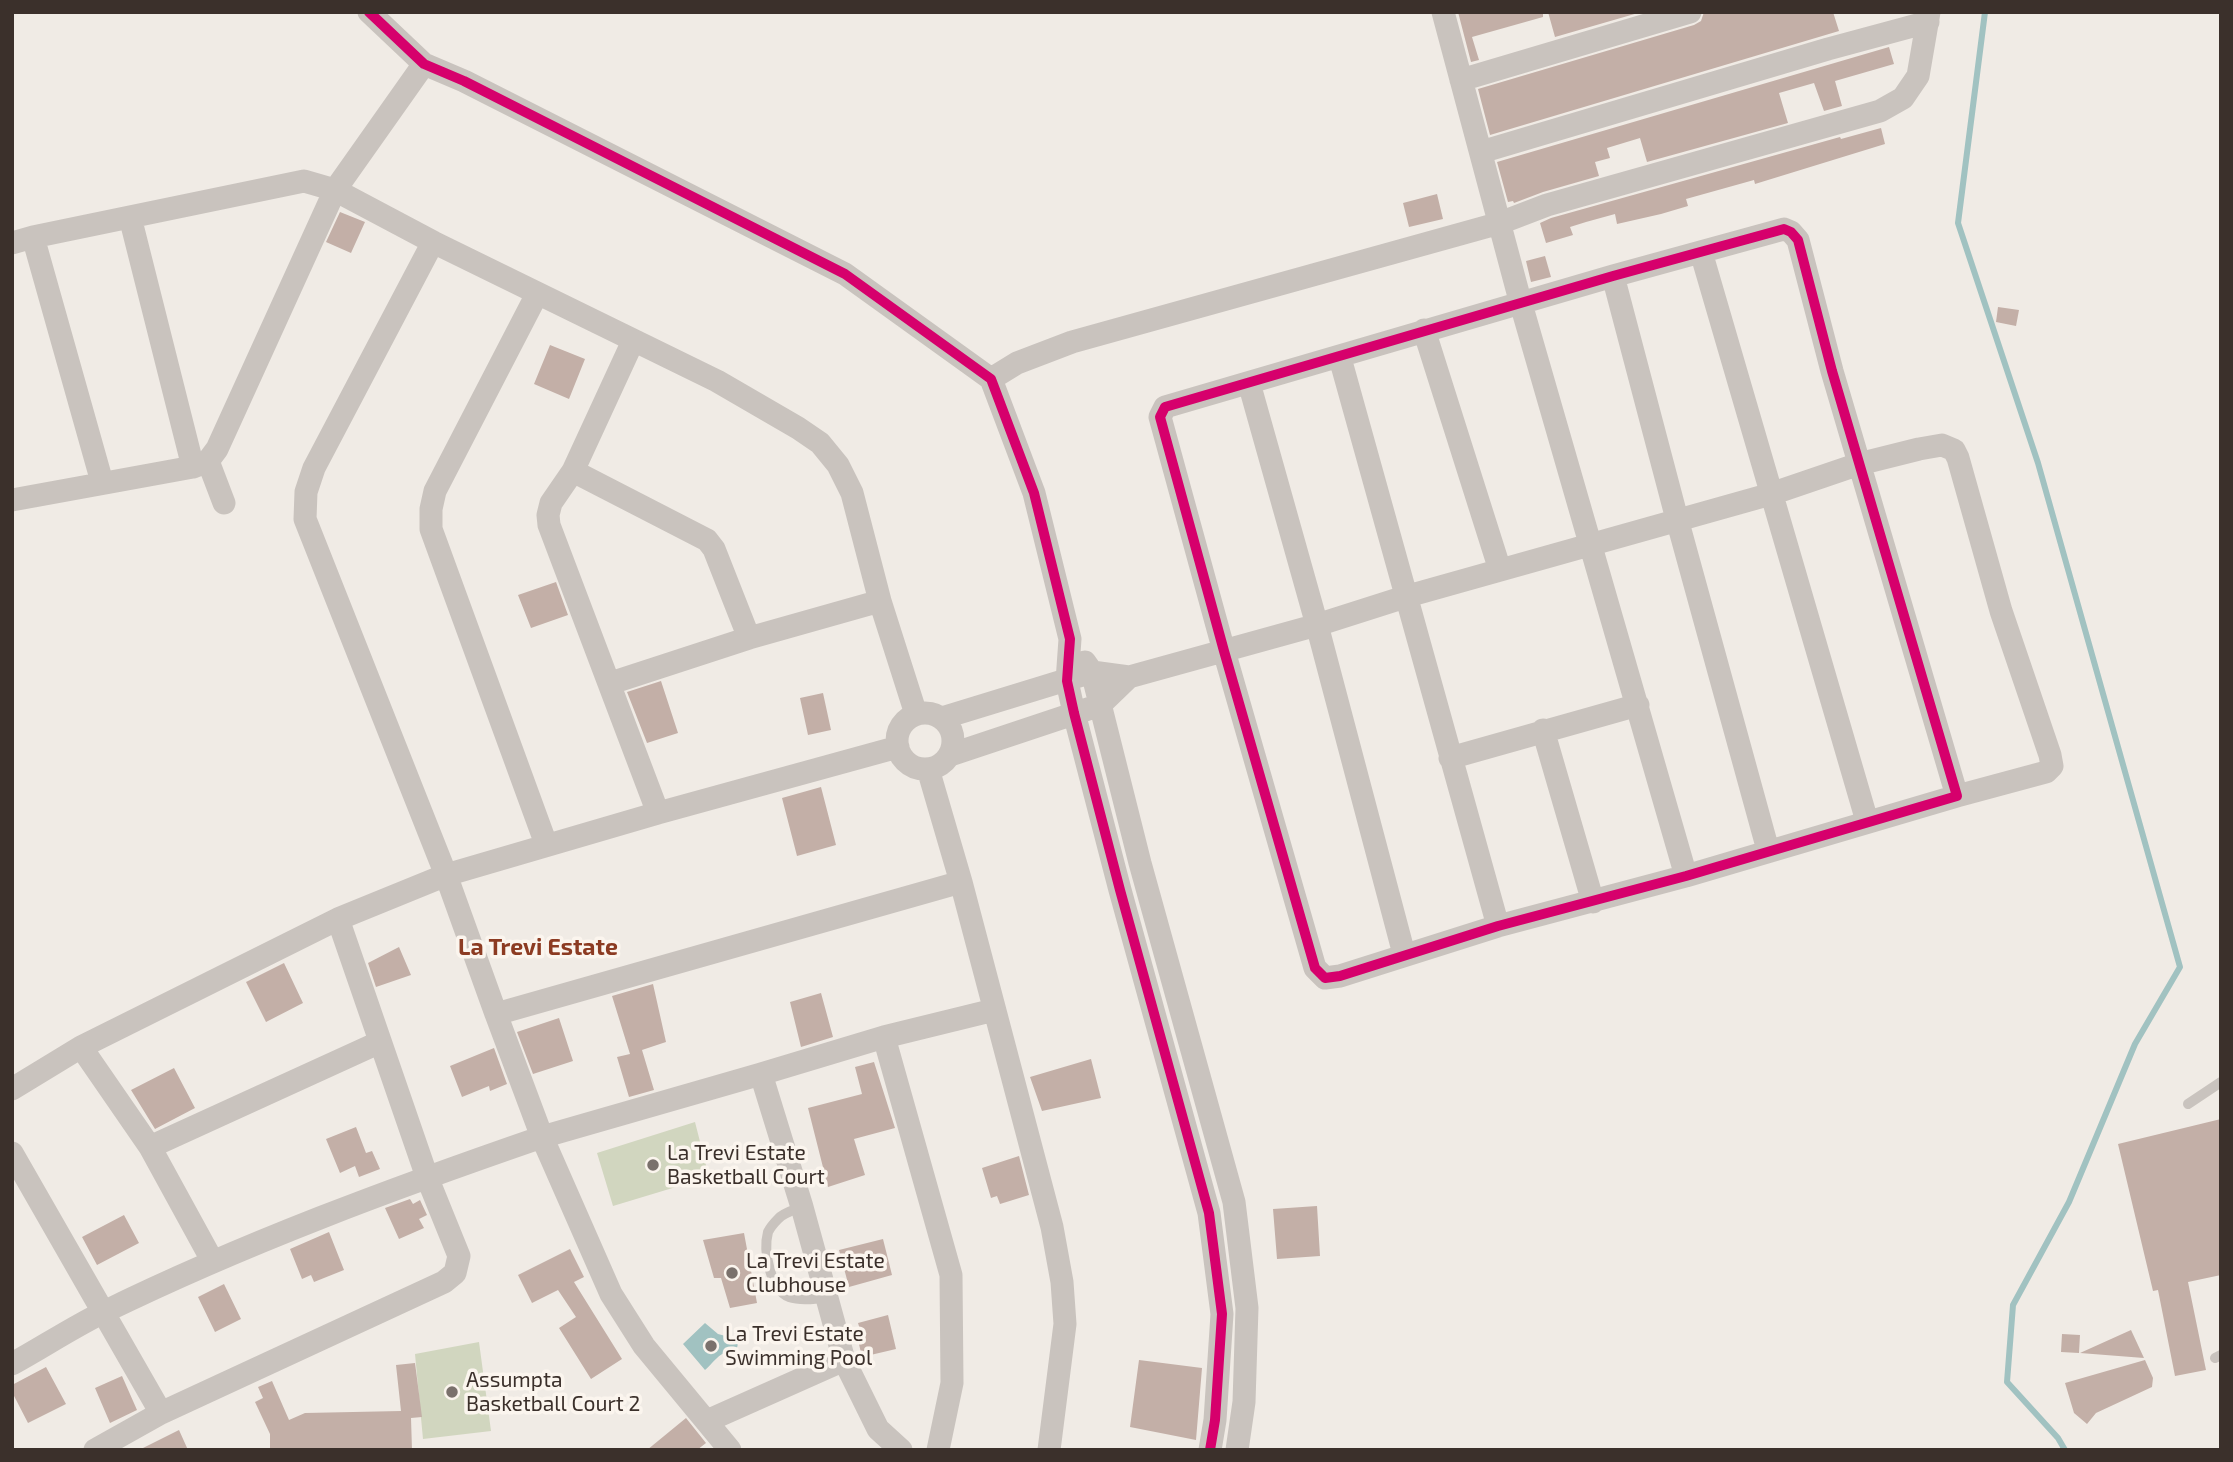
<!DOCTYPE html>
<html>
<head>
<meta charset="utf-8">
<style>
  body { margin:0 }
  #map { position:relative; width:2233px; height:1462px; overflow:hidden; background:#f0ebe5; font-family:"Exo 2",sans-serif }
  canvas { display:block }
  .frame { position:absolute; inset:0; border:14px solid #3b302b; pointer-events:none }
</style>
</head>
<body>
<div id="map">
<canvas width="2233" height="1462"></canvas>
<div class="frame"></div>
</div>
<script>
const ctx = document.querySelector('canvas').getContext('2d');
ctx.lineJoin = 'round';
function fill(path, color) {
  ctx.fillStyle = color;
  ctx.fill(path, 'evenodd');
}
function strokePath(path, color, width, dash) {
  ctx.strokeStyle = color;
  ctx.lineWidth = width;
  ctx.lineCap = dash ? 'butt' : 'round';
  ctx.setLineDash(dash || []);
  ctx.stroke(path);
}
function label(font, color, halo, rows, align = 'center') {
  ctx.font = font + ' "Exo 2",sans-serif';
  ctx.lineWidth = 7;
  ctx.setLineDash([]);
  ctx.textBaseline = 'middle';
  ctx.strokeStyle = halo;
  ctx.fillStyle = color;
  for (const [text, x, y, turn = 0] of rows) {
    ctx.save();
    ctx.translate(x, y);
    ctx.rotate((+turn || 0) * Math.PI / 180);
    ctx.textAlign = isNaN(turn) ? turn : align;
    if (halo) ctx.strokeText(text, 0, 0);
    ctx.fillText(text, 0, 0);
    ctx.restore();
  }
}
fill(new Path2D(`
  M695,1122l14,55 -96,29 -16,-53z
  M479,1342l12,89 -68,8 -8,-85z`), '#d1d6bf');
fill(new Path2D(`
  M705,1323l13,11 19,5c3,13 -4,10 -13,14 -7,3 -13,12 -19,17l-22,-26z`), '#a1c2c1');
strokePath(new Path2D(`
  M1985,12l-27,211 80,240 142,504 -45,77 -66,158 -56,103 -6,77 51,56 7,12`), '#a1c2c1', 6);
fill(new Path2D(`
  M1458,12h85v5l-71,20 7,23 -8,2z
  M1548,12h90v1l-83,24z
  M1704,12h129l6,19 -349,104 -12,-46 216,-64 7,-4z
  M1889,47l5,17 -59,17 7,25 -18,5 -10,-28 -35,10 9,30 -141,39 -7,-24 -33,10 3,10 -15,4 4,14 -56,16 -29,11 -1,-2 -5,1 -11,-40z
  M1881,128l4,16 -130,40 -1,-4 -68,19 2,7 -27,8 -44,10 -2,-10 -29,8 -16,5 3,8 -27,8 -6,-20 11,-5 289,-81 1,2z
  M1437,194l6,25 -34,8 -6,-24z
  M340,212l25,10 -14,31 -25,-11z
  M1545,256l6,21 -20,5 -5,-21z
  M1998,307l21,3 -3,16 -20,-4z
  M550,345l35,14 -16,40 -35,-15z
  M556,582l12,33 -37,13 -13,-33z
  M661,681l17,52 -31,10 -20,-51z
  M823,693l8,37 -23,5 -8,-37z
  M821,787l15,58 -39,11 -15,-58z
  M399,947l12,28 -35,12 -8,-24z
  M284,963l19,40 -37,19 -20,-40z
  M653,984l13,58 -24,8 12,40 -25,7 -12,-40 13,-3 -18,-58z
  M821,993l12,44 -32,10 -11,-45z
  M559,1018l14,43 -40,13 -16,-42z
  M494,1048l13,36 -17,7 -1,-5 -27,11 -12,-31z
  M1091,1059l10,39 -59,13 -12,-34z
  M874,1062l21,66 -41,11 11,36 -37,12 -20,-79 54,-14 -7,-27z
  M174,1068l21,40 -40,21 -24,-39z
  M2221,1119v156l-33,7 18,88 -31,6 -17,-86 -5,1 -35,-147z
  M356,1127l10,26 6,-2 8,18 -21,8 -4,-11 -15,7 -14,-34z
  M1019,1156l10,39 -29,9 -3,-8 -6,2 -9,-30z
  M410,1199l3,5 7,-4 7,15 -8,4 5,9 -25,11 -14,-31z
  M1317,1206l3,50 -43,3 -4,-50z
  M124,1215l15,28 -42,22 -15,-28z
  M329,1232l15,38 -30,12 -3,-7 -9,4 -12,-30z
  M744,1233l13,70 -27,5 -9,-30h-7l-11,-38z
  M883,1239l9,36 -43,12 -10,-37z
  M570,1249l14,28 -10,5 48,77 -31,20 -32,-51 17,-11 -18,-27 -26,13 -14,-28z
  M224,1284l17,35 -26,13 -17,-35z
  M888,1315l8,34 -34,8 -4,-17 5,-1 -5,-16z
  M2131,1330l13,28 -64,-5z
  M2062,1334l18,1 -1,18 -18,-1z
  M1139,1360l63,8 -6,72 -66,-13z
  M2145,1360l8,18 -1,9 -56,26 -9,11 -13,-11 -9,-30z
  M415,1363l7,54 -11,1 1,32h-142v-16l-15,-32 8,-4 -5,-11 14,-6 17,39 16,-7 96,-2 -5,-46z
  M46,1367l20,37 -38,19 -16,-31v-7z
  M122,1376l15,34 -27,13 -15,-35z
  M686,1418l20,25 -9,7h-50z
  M179,1430l9,20h-49z`), '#c3afa7');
strokePath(new Path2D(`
  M2188,1104l33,-22
  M802,1207c-8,3 -19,6 -24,12 -3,3 -8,9 -10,13 -5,19 2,57 21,65 12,4 27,2 38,0
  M2215,1358l6,-3`), '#c9c3be', 10);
strokePath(new Path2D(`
  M369,12l55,52 40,17 381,193 146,105 43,114 36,146 -3,42 7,32 46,177 89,323 13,101 -7,106 -5,30
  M1443,12l78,292 165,572
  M1461,80l229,-68
  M1481,152l347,-103 100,-27
  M130,217l63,250
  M1784,229l7,3 7,8 34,131 125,425 -271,80 -188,50 -158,50 -15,2 -10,-10 -91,-317 -64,-234 5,-10 448,-131z
  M33,237l69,245
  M12,243l21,-6 271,-56 31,9 98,52
  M1701,252l166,569
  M1613,276l64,243 91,331
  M537,294l-102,197 -4,18v20l115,315
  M1424,330l76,240
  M1340,358c54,189 104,379 158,568
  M991,379l26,-16 55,-21 428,-119 47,-18 333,-94 23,-13 15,-22 11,-64
  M1249,383l68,242 87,329
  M208,461l16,42
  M573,471l134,69 7,9 35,89
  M12,500l181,-33 15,-6 9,-12 118,-259 89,-126
  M880,601l36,113
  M1085,662l7,10 48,191 94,339 13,106 -3,94 -7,48
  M897 741a28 28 0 1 1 56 0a28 28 0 1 1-56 0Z
  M942,718l150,-46 37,5 188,-52 91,-29 363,-102 88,-30 60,-15 23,-4 12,5 4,8 43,153 49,144 2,11 -6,6 -89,24
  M1543,730l50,172
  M950,755l150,-50 29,-28
  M1450,758l188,-53
  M658,813l240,-66
  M961,882l91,345 10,55 3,42 -16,126
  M496,1014l-50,-139 -141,-356 1,-27 8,-24 119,-226 284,139 81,47 22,15 18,22 14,28 28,108 -131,37 -138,45
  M884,1037l67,238 1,108 -14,67
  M81,1047l69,100 63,115
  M761,1074l123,-37 110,-27
  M12,1089l69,-42 257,-128 108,-44 212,-62 -109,-288 -1,-10 3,-12 22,-32 60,-130
  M150,1147l230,-105
  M12,1153l149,260
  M12,1364c31,-17 61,-37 92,-52 141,-69 290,-124 438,-175l69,157 33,52 86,104
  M707,1421l137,-61
  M95,1450l66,-37 283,-131 11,-9 4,-17 -32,-79 -89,-258
  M901,1450l-23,-21 -34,-69 -42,-153 -41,-133 -219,63 -46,-123 465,-132 -33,-113`), '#c9c3be', 23);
strokePath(new Path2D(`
  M369,12l55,52 40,17 381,193 146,105 43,114 36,146 -3,42 7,32 46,177 89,323 13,101 -7,106 -5,30
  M1784,229l7,3 7,8 34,131 125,425 -271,80 -188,50 -158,50 -15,2 -10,-10 -91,-317 -64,-234 5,-10 448,-131z`), '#d6006c', 10);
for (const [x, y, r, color] of [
  [653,1165,7,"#7a716c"],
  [732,1273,7,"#7a716c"],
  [711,1346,7,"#7a716c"],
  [452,1392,7,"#7a716c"]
]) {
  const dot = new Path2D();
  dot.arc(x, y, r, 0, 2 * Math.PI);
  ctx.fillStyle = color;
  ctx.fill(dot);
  strokePath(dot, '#fbf5ee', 2.5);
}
label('21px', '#3b302b', '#fbf5ee', [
  ["La Trevi Estate",667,1153],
  ["Basketball Court",667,1177],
  ["La Trevi Estate",746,1261],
  ["Clubhouse",746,1285],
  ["La Trevi Estate",725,1334],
  ["Swimming Pool",725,1358],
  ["Assumpta",466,1380],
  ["Basketball Court 2",466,1404]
], 'left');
label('bold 23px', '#8c3b22', '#fbf5ee', [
  ["La Trevi Estate",538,947]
]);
</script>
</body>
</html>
